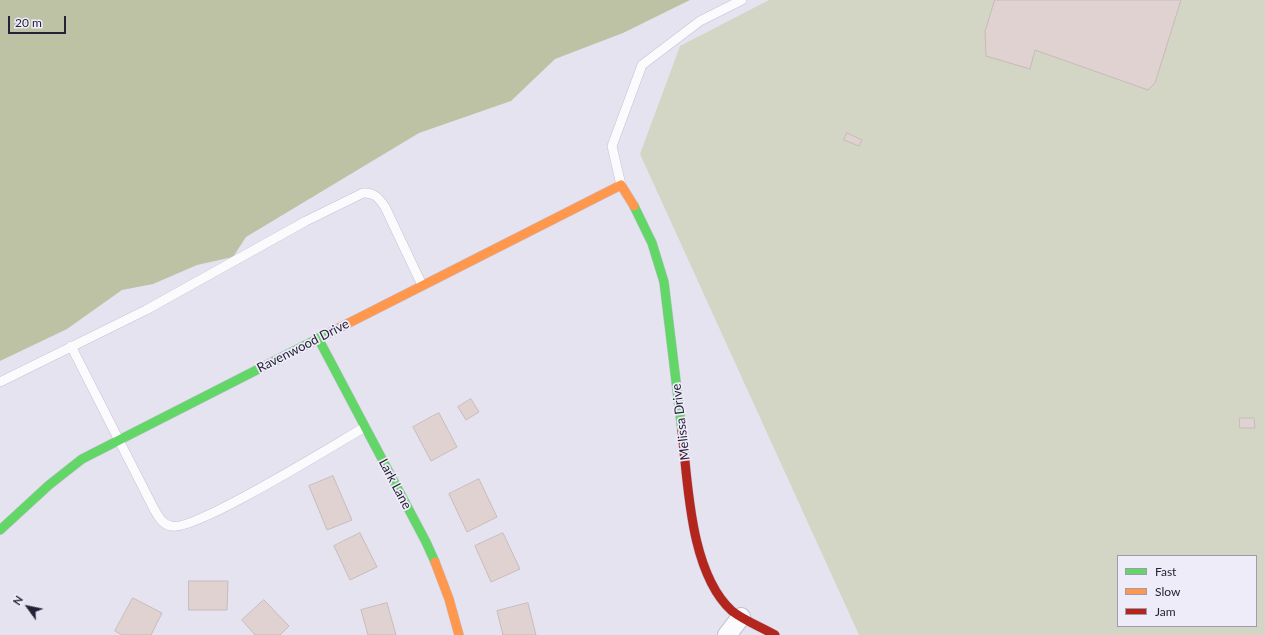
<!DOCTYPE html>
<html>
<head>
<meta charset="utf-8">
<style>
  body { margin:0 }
  #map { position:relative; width:1265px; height:635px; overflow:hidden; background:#e6e3f0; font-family:Lato,sans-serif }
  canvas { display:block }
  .legend { position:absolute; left:1117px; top:555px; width:140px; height:72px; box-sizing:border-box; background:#efecf9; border:1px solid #9f9bac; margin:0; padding:5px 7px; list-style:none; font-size:12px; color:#272138 }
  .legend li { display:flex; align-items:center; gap:8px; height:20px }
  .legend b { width:20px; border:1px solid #9f9bac }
  .north { position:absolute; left:8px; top:587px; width:40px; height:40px; -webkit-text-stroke:3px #efecf9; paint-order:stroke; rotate:303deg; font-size:11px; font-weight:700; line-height:16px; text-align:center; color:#272138 }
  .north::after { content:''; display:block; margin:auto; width:14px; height:18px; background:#272138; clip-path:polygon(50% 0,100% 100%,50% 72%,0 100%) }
  .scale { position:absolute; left:8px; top:16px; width:58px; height:18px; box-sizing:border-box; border:2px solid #272138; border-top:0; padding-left:5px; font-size:12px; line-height:14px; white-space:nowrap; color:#272138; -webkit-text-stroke:3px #efecf9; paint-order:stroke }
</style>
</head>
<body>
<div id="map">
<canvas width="1265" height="635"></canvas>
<ul class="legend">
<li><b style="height:5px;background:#63d668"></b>Fast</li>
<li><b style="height:5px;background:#ff974d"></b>Slow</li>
<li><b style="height:5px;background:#b3261e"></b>Jam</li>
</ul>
<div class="north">N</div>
<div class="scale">20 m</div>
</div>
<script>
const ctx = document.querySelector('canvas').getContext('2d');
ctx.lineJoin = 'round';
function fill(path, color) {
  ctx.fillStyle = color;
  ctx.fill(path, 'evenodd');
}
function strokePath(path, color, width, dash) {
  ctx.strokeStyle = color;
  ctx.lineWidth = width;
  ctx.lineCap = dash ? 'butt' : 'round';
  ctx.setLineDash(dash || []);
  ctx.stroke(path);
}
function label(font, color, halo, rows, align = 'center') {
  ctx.font = font + ' Lato,sans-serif';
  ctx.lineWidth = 3.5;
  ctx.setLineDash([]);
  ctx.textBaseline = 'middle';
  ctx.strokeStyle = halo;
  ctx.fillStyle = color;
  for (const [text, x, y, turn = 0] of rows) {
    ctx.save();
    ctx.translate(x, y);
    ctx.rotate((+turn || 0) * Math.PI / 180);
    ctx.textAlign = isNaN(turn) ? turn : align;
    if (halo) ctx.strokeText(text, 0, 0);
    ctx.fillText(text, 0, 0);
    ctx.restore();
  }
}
fill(new Path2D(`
  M769,0h496v635h-406l-219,-481 40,-108zM1118,556h138v70h-138z`), '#d3d6c5');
fill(new Path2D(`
  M0,0h690l-67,33 -68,26 -44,42 -92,32 -173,104 -13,20 -36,8 -44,19 -31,6 -55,39 -67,32z`), '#bec2a5');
const building = new Path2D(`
  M995,0h186l-26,83 -7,7 -113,-40 -5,19 -44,-13 -1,-24z
  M847,133l15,7 -3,6 -15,-6z
  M471,399l8,13 -13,8 -8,-13z
  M439,413l18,34 -26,14 -18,-34z
  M1240,418h14l1,10h-15z
  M333,476l19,44 -25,10 -18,-44z
  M479,479l18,38 -30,15 -18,-38z
  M360,533l17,34 -27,13 -16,-34z
  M503,533l17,36 -29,13 -16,-36z
  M189,581h39l-1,29h-38z
  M133,598l29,15 -11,22h-29l-7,-4z
  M264,600l25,26 -9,9h-25l-13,-15z
  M387,603l9,32h-28l-7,-25z
  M528,603l8,32h-33l-6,-24z`);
fill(building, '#dfd2d1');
strokePath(building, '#c7bbba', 1);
const lane = new Path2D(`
  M621,185l-9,-39 30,-81 58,-44 42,-21
  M71,346l83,163c4,7 8,15 17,17 22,7 166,-83 194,-99
  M0,382l146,-72 160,-89 57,-28c11,-1 16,5 22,14l37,78`);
const street = new Path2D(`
  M727,635l14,-18`);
const fast = new Path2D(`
  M634,206l18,37 12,39 18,149
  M318,338l108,204 9,20
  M0,530l49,-45 33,-26 257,-131`);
const slow = new Path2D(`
  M339,328l282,-143 13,21
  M435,562l14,37 10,36`);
const jam = new Path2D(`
  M682,431c6,53 8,142 50,180 13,10 29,16 43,24`);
strokePath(lane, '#c4c1d3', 10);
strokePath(street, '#c4c1d3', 20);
strokePath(fast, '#c4c1d3', 10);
strokePath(slow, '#c4c1d3', 10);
strokePath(jam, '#c4c1d3', 10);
strokePath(lane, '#fbfbfd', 9);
strokePath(street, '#fbfbfd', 18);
strokePath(fast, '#63d668', 9);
strokePath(slow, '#ff974d', 9);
strokePath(jam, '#b3261e', 9);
label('13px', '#272138', '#efecf9', [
  ["Ravenwood Drive",303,346,-27],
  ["Melissa Drive",681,422,-97],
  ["Lark Lane",395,484,62]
]);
</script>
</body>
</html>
